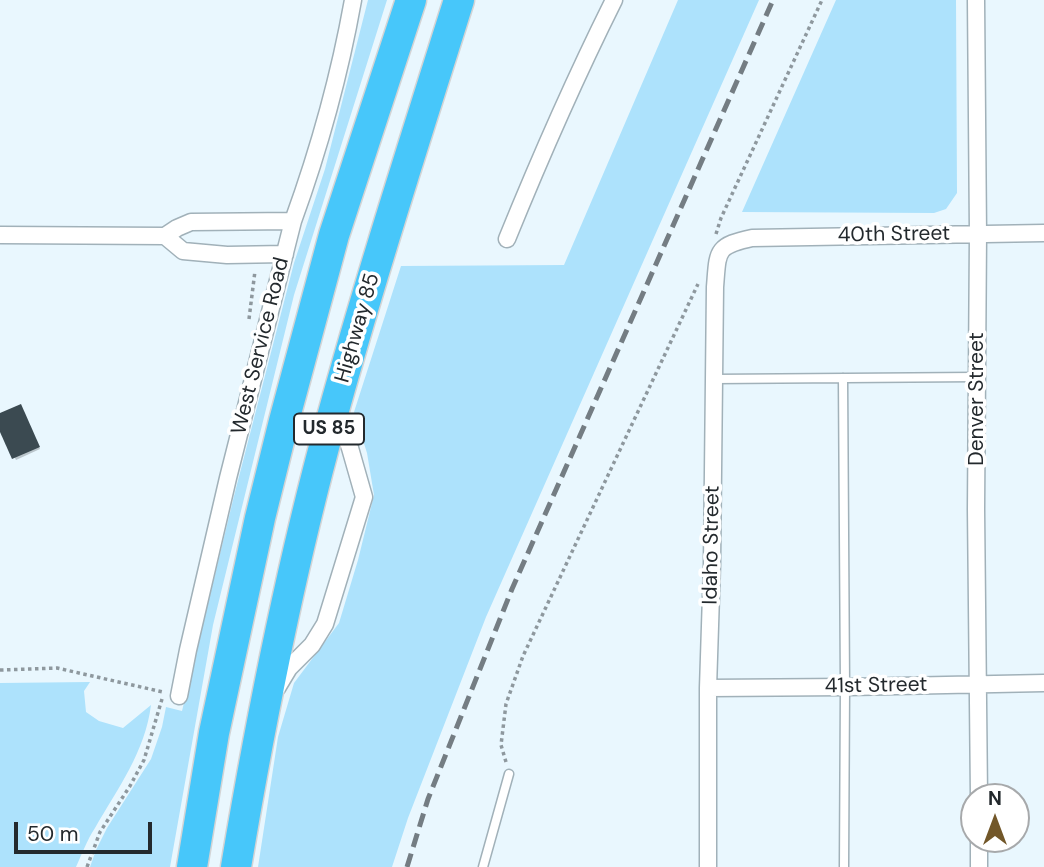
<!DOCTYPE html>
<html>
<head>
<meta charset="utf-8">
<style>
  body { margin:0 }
  #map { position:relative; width:1044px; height:867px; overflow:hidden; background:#e9f7fe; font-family:"DM Sans",sans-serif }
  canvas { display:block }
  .north { position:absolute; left:960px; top:783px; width:70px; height:70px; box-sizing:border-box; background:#fff; border:2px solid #a7a9ab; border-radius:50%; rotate:0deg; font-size:19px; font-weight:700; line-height:28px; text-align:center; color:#23292d }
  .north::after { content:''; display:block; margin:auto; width:24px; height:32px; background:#725729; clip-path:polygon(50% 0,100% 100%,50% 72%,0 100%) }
  .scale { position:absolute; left:14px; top:822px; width:138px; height:32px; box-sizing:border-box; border:4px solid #23292d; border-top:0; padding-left:9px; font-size:21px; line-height:24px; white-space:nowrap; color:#23292d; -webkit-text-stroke:5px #fff; paint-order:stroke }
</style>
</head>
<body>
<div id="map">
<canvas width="1044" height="867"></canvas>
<div class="north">N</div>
<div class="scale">50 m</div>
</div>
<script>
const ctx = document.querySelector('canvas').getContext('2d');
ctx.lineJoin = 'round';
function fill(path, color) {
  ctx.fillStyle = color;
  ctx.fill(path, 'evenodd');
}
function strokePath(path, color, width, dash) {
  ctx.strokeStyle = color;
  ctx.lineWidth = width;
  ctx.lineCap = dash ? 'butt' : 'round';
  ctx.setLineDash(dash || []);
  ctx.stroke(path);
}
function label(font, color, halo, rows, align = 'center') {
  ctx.font = font + ' "DM Sans",sans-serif';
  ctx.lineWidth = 7;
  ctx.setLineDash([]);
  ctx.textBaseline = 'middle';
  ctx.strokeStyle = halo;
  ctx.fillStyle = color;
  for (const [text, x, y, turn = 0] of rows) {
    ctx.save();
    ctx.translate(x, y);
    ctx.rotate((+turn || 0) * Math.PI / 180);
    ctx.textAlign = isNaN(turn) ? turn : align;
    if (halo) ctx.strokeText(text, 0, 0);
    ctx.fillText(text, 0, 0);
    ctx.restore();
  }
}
fill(new Path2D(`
  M368,0h19l-93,295 -81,330 -43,242h-80l6,-17 11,-22 44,-69 11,-32 4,-20 16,4 52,-215 60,-233 31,-94z
  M678,0h81l-273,617 -78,201 -16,49h-134l20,-130 16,-54 45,-60 19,-63 16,-65 -7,-42 -13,-41 47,-146 163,-1z
  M836,0h120l1,193 -11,16 -12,4 -192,-1z
  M90,682l-6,9 2,21 13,9 24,7 28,-23c-6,47 -33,83 -56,123 -8,12 -13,26 -19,39h-76v-184z`), '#ade2fc');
fill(new Path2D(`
  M22,408l18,41 -24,11 -16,-33v-12z`), '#0003');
fill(new Path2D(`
  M21,404l19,43 -28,12 -12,-27v-19z`), '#3b4a51');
const lane = new Path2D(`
  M843,378l2,309 -1,180
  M714,379l263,-2
  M483,867l26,-93`);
const street = new Path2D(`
  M976,0l2,234 -2,275 3,288
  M0,235l165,1 12,-8 14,-6 102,-1
  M165,236l18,15 44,4 58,-1
  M507,239c33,-81 68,-161 107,-239
  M277,688l12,-20 23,-23 13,-21 39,-127 -14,-49 -13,-36
  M708,688l140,-1 196,-4
  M179,696l9,-46 40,-172 65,-257c25,-69 47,-148 60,-221
  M708,867v-179l4,-124 3,-277c3,-36 0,-41 37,-49l292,-5
  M979,867v-28`);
const highway = new Path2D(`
  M192,867l22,-134 46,-215 24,-97 50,-186 77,-235
  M236,867c25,-150 55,-300 95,-446 39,-142 84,-281 128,-421`);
strokePath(lane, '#a1b1b9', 11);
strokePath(street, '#a1b1b9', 19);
strokePath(highway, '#d3d4d5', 33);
strokePath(new Path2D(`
  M716,234l5,-16 101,-218
  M249,319l6,-48
  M0,670l57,-2 106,24
  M506,762l-5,-17 5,-41 17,-48 175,-372
  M87,867l13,-35 30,-46 14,-26 18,-61`), '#8e989e', 3.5, [3.5, 3.5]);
strokePath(lane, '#fff', 8);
strokePath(street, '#fff', 16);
strokePath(highway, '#47c7fa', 30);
strokePath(new Path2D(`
  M407,867l21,-68 84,-210 261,-589`), '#747d83', 5, [14, 7]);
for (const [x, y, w] of [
  [329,429,70]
]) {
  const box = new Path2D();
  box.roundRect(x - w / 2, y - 15.5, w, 31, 5);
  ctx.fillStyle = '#fff';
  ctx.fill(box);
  strokePath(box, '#23292d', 2);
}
label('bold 19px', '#23292d', null, [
  ["US 85",329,429]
]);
label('21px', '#23292d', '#fff', [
  ["40th Street",894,235,-1],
  ["Highway 85",358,328,-74],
  ["West Service Road",261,346,-76],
  ["Denver Street",977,399,-90],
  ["Idaho Street",712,545,-89],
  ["41st Street",876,686,-1]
]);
</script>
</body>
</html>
